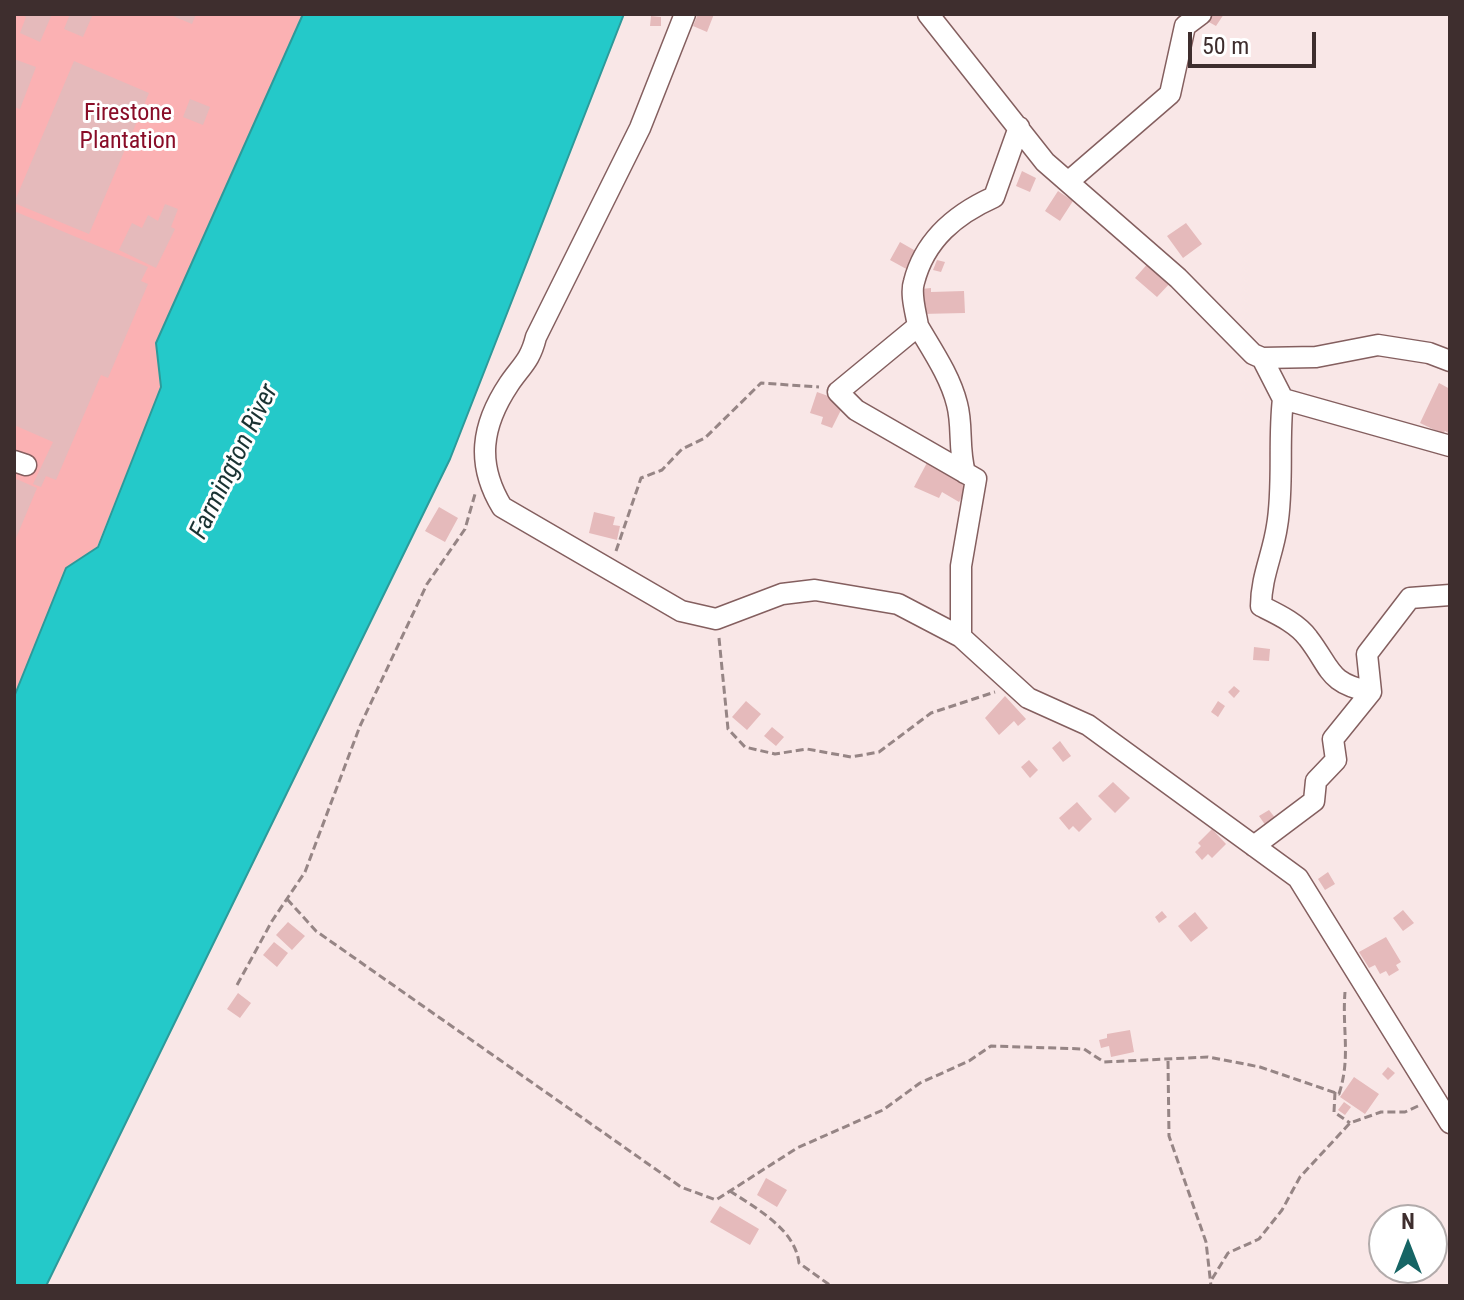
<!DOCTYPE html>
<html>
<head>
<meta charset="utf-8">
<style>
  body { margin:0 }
  #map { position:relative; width:1464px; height:1300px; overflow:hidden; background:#f9e7e7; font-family:"Roboto Condensed",sans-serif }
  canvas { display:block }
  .frame { position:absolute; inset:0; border:16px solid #3e2e2e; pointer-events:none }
  .north { position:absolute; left:1368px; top:1204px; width:80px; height:80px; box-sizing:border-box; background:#fff; border:2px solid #b2abab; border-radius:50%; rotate:0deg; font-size:22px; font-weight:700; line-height:32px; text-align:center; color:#3e2e2e }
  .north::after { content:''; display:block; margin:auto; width:28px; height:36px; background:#166565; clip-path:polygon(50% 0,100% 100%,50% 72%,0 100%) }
  .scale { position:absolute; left:1188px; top:32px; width:128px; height:36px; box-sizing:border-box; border:4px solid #3e2e2e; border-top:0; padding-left:10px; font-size:24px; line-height:28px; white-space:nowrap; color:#3e2e2e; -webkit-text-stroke:6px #fff; paint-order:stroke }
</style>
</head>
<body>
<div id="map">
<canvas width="1464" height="1300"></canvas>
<div class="frame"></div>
<div class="north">N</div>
<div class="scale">50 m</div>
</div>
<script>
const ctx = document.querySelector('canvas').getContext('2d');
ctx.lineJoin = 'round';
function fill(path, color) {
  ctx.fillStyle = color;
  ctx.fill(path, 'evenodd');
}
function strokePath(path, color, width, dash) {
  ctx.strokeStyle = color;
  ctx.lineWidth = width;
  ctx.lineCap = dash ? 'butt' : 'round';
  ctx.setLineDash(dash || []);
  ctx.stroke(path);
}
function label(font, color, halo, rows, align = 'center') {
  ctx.font = font + ' "Roboto Condensed",sans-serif';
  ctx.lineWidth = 6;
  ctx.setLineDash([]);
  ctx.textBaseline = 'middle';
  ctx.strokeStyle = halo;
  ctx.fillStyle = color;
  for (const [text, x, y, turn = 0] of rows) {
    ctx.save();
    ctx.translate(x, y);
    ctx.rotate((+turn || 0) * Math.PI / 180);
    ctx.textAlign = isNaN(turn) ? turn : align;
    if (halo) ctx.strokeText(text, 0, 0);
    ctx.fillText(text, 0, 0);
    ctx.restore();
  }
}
fill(new Path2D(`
  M14,14h289l-147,329 5,44 -64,160 -31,22 -52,128z`), '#fbb1b3');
const water = new Path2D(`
  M303,14h321l-174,445 -404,827h-32v-589l52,-129 32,-21 63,-160 -5,-44z`);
fill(water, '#24c9c9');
strokePath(water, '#2c9a9a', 2);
fill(new Path2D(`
  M19,14h33l-12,28 -20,-9 6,-16z
  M70,14h23l-10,23 -19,-8z
  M168,14h28l-4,10z
  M698,14h16l-7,18 -14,-6z
  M1211,14h13l-8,12 -9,-5z
  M651,16l10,1v9h-11z
  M14,59l22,8 -16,42 -6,-2z
  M74,61l75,32 -60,141 -75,-31z
  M190,99l20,8 -7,18 -20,-8z
  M1022,171l14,7 -6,14 -14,-6z
  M1058,191l15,10 -13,20 -15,-10z
  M165,204l13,5 -7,18 4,2 -19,39 -37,-18 13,-27 10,5 6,-13 10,6z
  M14,211l134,56 -7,14 7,3 -40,94 -7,-3 -45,105 -10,-4 -5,11 -8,-3 20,-42 -39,-17z
  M1186,223l16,21 -19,14 -16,-22z
  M900,242l21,12 -11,17 -20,-11z
  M937,260l8,2 -4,10 -8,-2z
  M1151,260l22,20 -16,17 -22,-19z
  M931,288v4l33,-1 1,22 -44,1v-25z
  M1439,383l11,6v45l-5,-3 -2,3 -23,-11z
  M817,392l28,10 -13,26 -11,-4 2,-7 -13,-4z
  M929,459l38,29 -8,14 -17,-10 -3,6 -25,-11z
  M14,478l23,10 -23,55z
  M439,507l19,11 -13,24 -20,-11z
  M594,512l21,5 -2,8 7,1 -3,14 -28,-7z
  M1254,647l16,2 -1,12 -16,-1z
  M1234,686l6,5 -6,7 -6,-6z
  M1005,696l21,23 -8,7 -4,-5 -15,14 -14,-17z
  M746,701l15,13 -14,16 -15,-13z
  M1218,701l7,5 -7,11 -7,-5z
  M772,727l12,10 -8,9 -12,-10z
  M1060,741l11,15 -8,6 -11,-14z
  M1029,760l9,10 -8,8 -9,-11z
  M1113,782l17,16 -15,15 -17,-17z
  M1077,802l15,17 -13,13 -6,-6 -4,4 -10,-12z
  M1269,810l7,9 -10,7 -7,-10z
  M1212,829l14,15 -14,14 -4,-4 -6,6 -7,-8 6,-6 -3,-3z
  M1328,872l7,12 -10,6 -7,-11z
  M1403,910l11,13 -11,8 -10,-13z
  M1162,911l5,6 -8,6 -4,-6z
  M1195,912l13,16 -17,14 -13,-16z
  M288,922l17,14 -13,14 -16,-15z
  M1386,937l15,25 -5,3 3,5 -10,6 -3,-5 -6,3 -5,-9 -6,3 -10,-16z
  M274,942l14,11 -11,14 -14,-12z
  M238,993l13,10 -11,15 -13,-9z
  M1130,1030l4,22 -23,5 -2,-11 -8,2 -2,-8 8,-2v-4z
  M1388,1067l7,6 -7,7 -6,-6z
  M1354,1077l25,17 -14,20 -25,-17z
  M1344,1102l7,5 -6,8 -7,-5z
  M766,1178l21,12 -10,17 -20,-12z
  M720,1206l39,23 -9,16 -40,-23z`), '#e5babb');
const minor = new Path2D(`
  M685,14l-45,114 -104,209c-6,24 -14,28 -27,47 -28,42 -33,80 -7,123l179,104 35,8 66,-25 33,-4 83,14 63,33 67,61 60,27 210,153 152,245
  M928,14l117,148 133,116 75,76 9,4 21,41 167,47
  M1068,182l102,-88 15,-68 16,-12
  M918,326c14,24 32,50 39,78 6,22 1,43 8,69
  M1262,358l54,-1 62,-12 51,8 21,8
  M1283,399c-5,42 1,87 -6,127 -4,28 -16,51 -16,80 16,8 36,17 47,32 24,31 19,45 63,54
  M14,461l12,4
  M961,637v-71l15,-87 -120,-69 -18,-18 80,-66c-2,-13 -8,-32 -4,-44 11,-43 42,-68 80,-85l25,-70
  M1254,846l60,-45 2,-20 20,-21 -3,-21 38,-47 -4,-38 43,-56 40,-3`);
strokePath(minor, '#845f5f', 23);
strokePath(new Path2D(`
  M616,551l25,-73 21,-8 20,-21 23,-11 56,-55 58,4
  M719,638l9,91 17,18 30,7 32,-5 44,8 28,-5 52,-39 64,-21
  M287,899l29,32 365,256 35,13 81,-52 86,-38 37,-27 49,-22 22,-15 93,3 20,13 104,-5 52,10 79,27c12,-37 3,-64 6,-102
  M237,985l35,-64 33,-49 55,-146 67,-142 38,-55 10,-35
  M1168,1061l1,75 37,106 5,44
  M1335,1092l-1,20 16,11
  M730,1191c27,18 65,38 69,72l32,23
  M1212,1279l16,-26 31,-14 23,-29 18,-33 50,-54 31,-11h24l13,-6`), '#968585', 3, [8, 4]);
strokePath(minor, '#fff', 20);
label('24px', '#890d28', '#fff', [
  ["Firestone",128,114],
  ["Plantation",128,142]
]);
label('italic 26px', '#1a3333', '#fff', [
  ["Farmington River",235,462,-64]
]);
</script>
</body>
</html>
